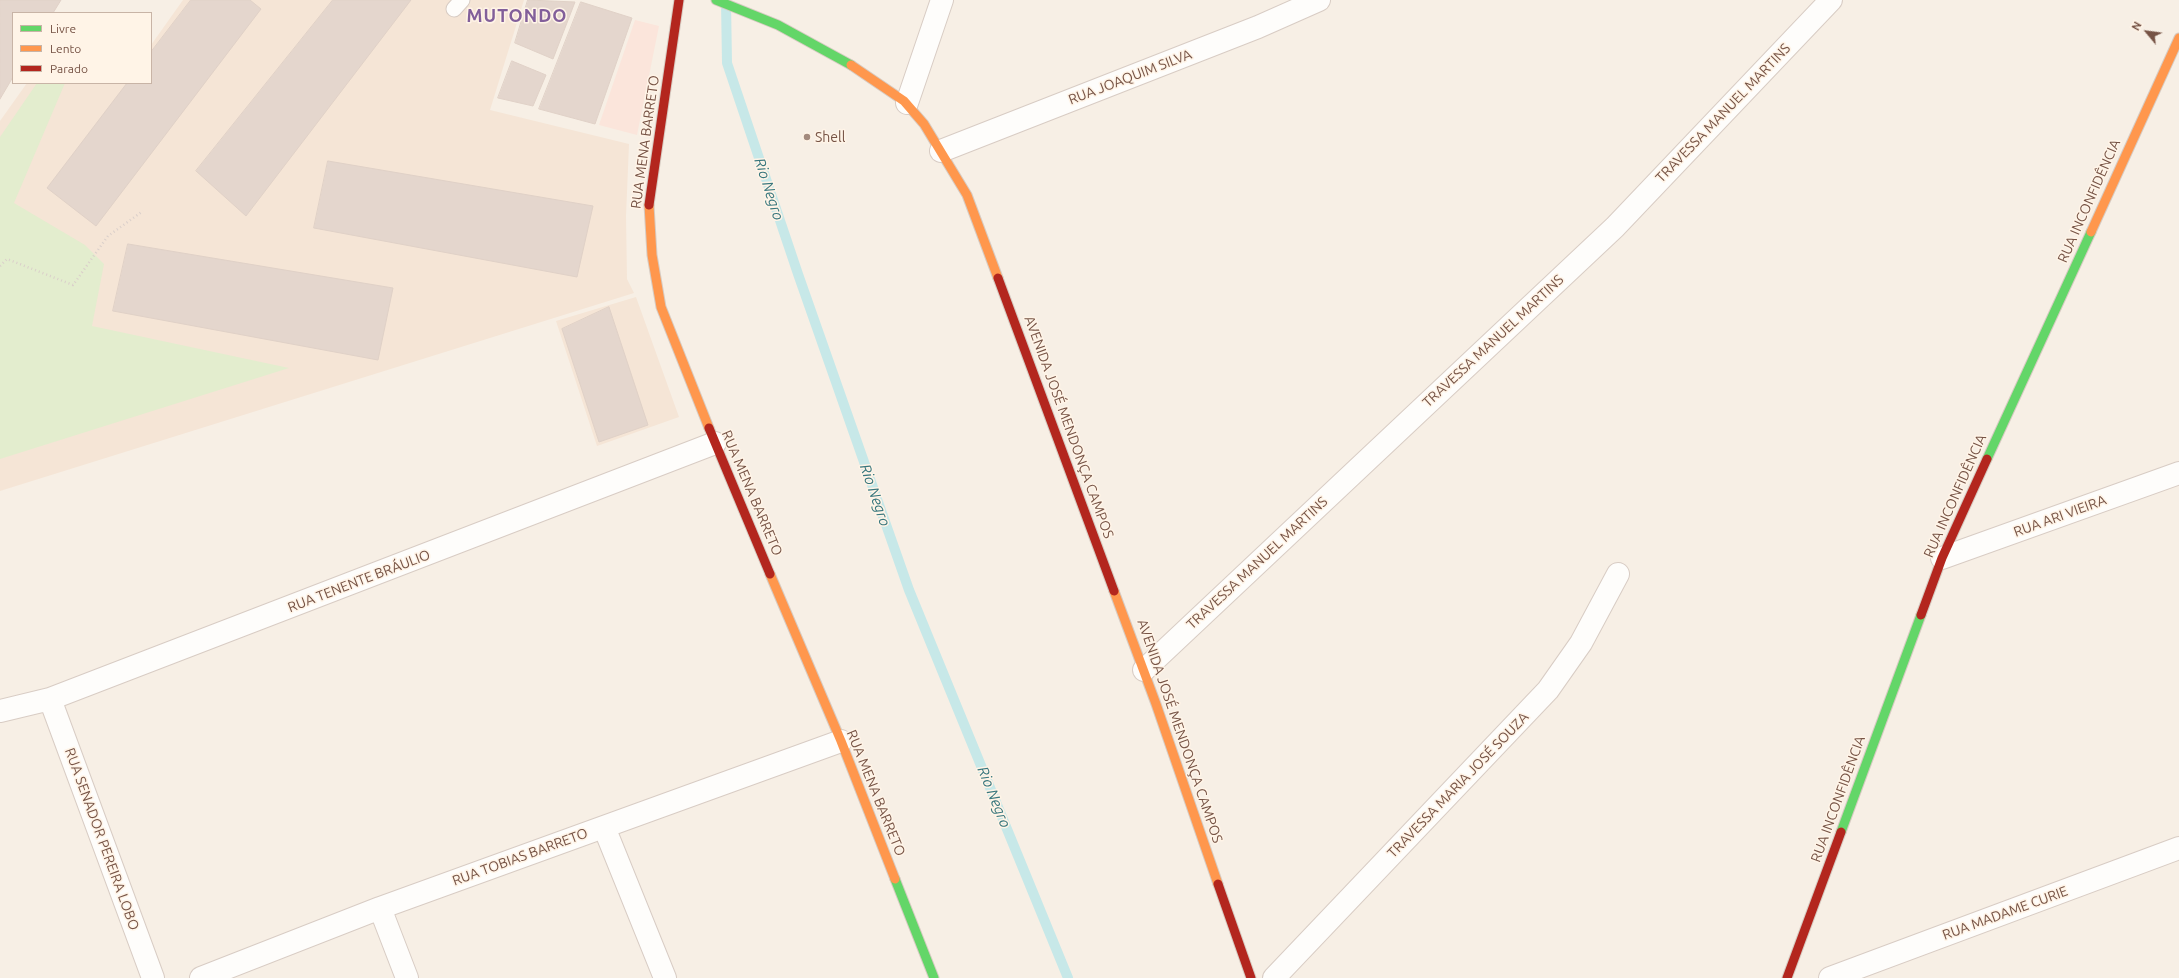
<!DOCTYPE html>
<html>
<head>
<meta charset="utf-8">
<style>
  body { margin:0 }
  #map { position:relative; width:2179px; height:978px; overflow:hidden; background:#f7efe5; font-family:Ubuntu,sans-serif }
  canvas { display:block }
  .legend { position:absolute; left:12px; top:12px; width:140px; height:72px; box-sizing:border-box; background:#fff4e7; border:1px solid #c8b4a6; margin:0; padding:5px 7px; list-style:none; font-size:12px; color:#765345 }
  .legend li { display:flex; align-items:center; gap:8px; height:20px }
  .legend b { width:20px; border:1px solid #c8b4a6 }
  .north { position:absolute; left:2127px; top:12px; width:40px; height:40px; -webkit-text-stroke:3px #fff4e7; paint-order:stroke; rotate:299deg; font-size:11px; font-weight:700; line-height:16px; text-align:center; color:#765345 }
  .north::after { content:''; display:block; margin:auto; width:14px; height:18px; background:#765345; clip-path:polygon(50% 0,100% 100%,50% 72%,0 100%) }
</style>
</head>
<body>
<div id="map">
<canvas width="2179" height="978"></canvas>
<ul class="legend">
<li><b style="height:5px;background:#63d668"></b>Livre</li>
<li><b style="height:5px;background:#ff974d"></b>Lento</li>
<li><b style="height:5px;background:#b3261e"></b>Parado</li>
</ul>
<div class="north">N</div>
</div>
<script>
const ctx = document.querySelector('canvas').getContext('2d');
ctx.lineJoin = 'round';
function fill(path, color) {
  ctx.fillStyle = color;
  ctx.fill(path, 'evenodd');
}
function strokePath(path, color, width, dash) {
  ctx.strokeStyle = color;
  ctx.lineWidth = width;
  ctx.lineCap = dash ? 'butt' : 'round';
  ctx.setLineDash(dash || []);
  ctx.stroke(path);
}
function label(font, color, halo, rows, align = 'center') {
  ctx.font = font + ' Ubuntu,sans-serif';
  ctx.lineWidth = 3;
  ctx.setLineDash([]);
  ctx.textBaseline = 'middle';
  ctx.strokeStyle = halo;
  ctx.fillStyle = color;
  for (const [text, x, y, turn = 0] of rows) {
    ctx.save();
    ctx.translate(x, y);
    ctx.rotate((+turn || 0) * Math.PI / 180);
    ctx.textAlign = isNaN(turn) ? turn : align;
    if (halo) ctx.strokeText(text, 0, 0);
    ctx.fillText(text, 0, 0);
    ctx.restore();
  }
}
fill(new Path2D(`
  M183,0h341l-34,110 139,34 -3,72 1,63 7,14 -634,198v-370l27,-38h124v-38z
  M636,297l43,120 -82,29 -41,-125z`), '#f5e5d6');
fill(new Path2D(`
  M635,20l24,6 -22,109 -38,-10z`), '#fbe5db');
fill(new Path2D(`
  M37,83h28l-51,120 71,42 19,19 -12,62 197,42 -289,91v-322z`), '#e3edce');
strokePath(new Path2D(`
  M726,2l1,61 71,211 111,316 159,388`), '#c7e8e8', 10);
const building = new Path2D(`
  M0,0h61l-8,13h-40v64l-13,22z
  M191,0h59l11,9 -165,217 -49,-38 80,-105h24v-31z
  M333,0h78l-165,216 -50,-45z
  M528,0l47,2 -22,57 -38,-16z
  M581,2l51,16 -37,106 -56,-15z
  M512,61l34,14 -13,31 -35,-8z
  M328,161l265,45 -16,71 -263,-49z
  M128,244l265,44 -15,72 -265,-49z
  M609,307l39,118 -49,17 -37,-113z`);
fill(building, '#e4d6cd');
strokePath(building, '#e0d1c7', 1);
const lane = new Path2D(`
  M454,9l8,-9`);
const street = new Path2D(`
  M907,103l35,-103
  M941,151l317,-124 61,-27
  M1942,558l237,-85
  M1144,670l471,-443 216,-227
  M50,699l103,279
  M0,711l50,-12 665,-256
  M604,827l61,151
  M380,908l27,70
  M201,978l179,-70 461,-167
  M1274,978l274,-288 33,-47 37,-69
  M1830,978l349,-130`);
const fast = new Path2D(`
  M716,0l62,25 73,40
  M1987,459l104,-227
  M1841,832l80,-217
  M895,879l39,99`);
const slow = new Path2D(`
  M851,65l53,36 20,23 43,71 31,83
  M649,205l3,50 9,52 48,121
  M2091,232l88,-194
  M770,574l71,167 54,138
  M1114,591l42,113 62,180`);
const jam = new Path2D(`
  M649,205l30,-205
  M998,278l116,313
  M709,428l61,146
  M1921,615l21,-57 45,-99
  M1218,884l33,94
  M1787,978l54,-146`);
strokePath(lane, '#d8ccc4', 17);
strokePath(street, '#d8ccc4', 24);
strokePath(fast, '#d7cbc2', 11);
strokePath(slow, '#d7cbc2', 11);
strokePath(jam, '#d7cbc2', 11);
strokePath(new Path2D(`
  M0,266l7,-7 66,26 35,-49 35,-25`), '#dacfca', 2.5, [1, 3]);
strokePath(lane, '#fefdfb', 15);
strokePath(street, '#fefdfb', 22);
strokePath(fast, '#63d668', 9);
strokePath(slow, '#ff974d', 9);
strokePath(jam, '#b3261e', 9);
for (const [x, y, r, color] of [
  [807,137,4,"#a38a7d"]
]) {
  const dot = new Path2D();
  dot.arc(x, y, r, 0, 2 * Math.PI);
  ctx.fillStyle = color;
  ctx.fill(dot);
  strokePath(dot, '#fff4e7', 1.5);
}
label('14px', '#765345', '#fff4e7', [
  ["RUA JOAQUIM SILVA",1130,77,-21],
  ["TRAVESSA MANUEL MARTINS",1723,113,-46],
  ["RUA MENA BARRETO",645,142,-82],
  ["RUA INCONFIDÊNCIA",2089,201,-66],
  ["TRAVESSA MANUEL MARTINS",1493,341,-43],
  ["AVENIDA JOSÉ MENDONÇA CAMPOS",1069,427,70],
  ["RUA MENA BARRETO",752,493,67],
  ["RUA INCONFIDÊNCIA",1955,496,-66],
  ["RUA ARI VIEIRA",2060,516,-20],
  ["TRAVESSA MANUEL MARTINS",1257,563,-43],
  ["RUA TENENTE BRÁULIO",359,581,-21],
  ["AVENIDA JOSÉ MENDONÇA CAMPOS",1180,731,71],
  ["TRAVESSA MARIA JOSÉ SOUZA",1458,785,-46],
  ["RUA MENA BARRETO",876,793,68],
  ["RUA INCONFIDÊNCIA",1838,799,-70],
  ["RUA SENADOR PEREIRA LOBO",102,839,70],
  ["RUA TOBIAS BARRETO",520,857,-20],
  ["RUA MADAME CURIE",2005,913,-20]
]);
label('14px', '#765345', '#fff4e7', [
  ["Shell",815,137]
], 'left');
label('italic 15px', '#37767d', '#fff4e7', [
  ["Rio Negro",769,189,72],
  ["Rio Negro",875,495,71],
  ["Rio Negro",994,797,68]
]);
ctx.letterSpacing = '1px';
label('bold 18px', '#825f9a', '#fff4e7', [
  ["MUTONDO",517,16]
]);
ctx.letterSpacing = '0px';
</script>
</body>
</html>
